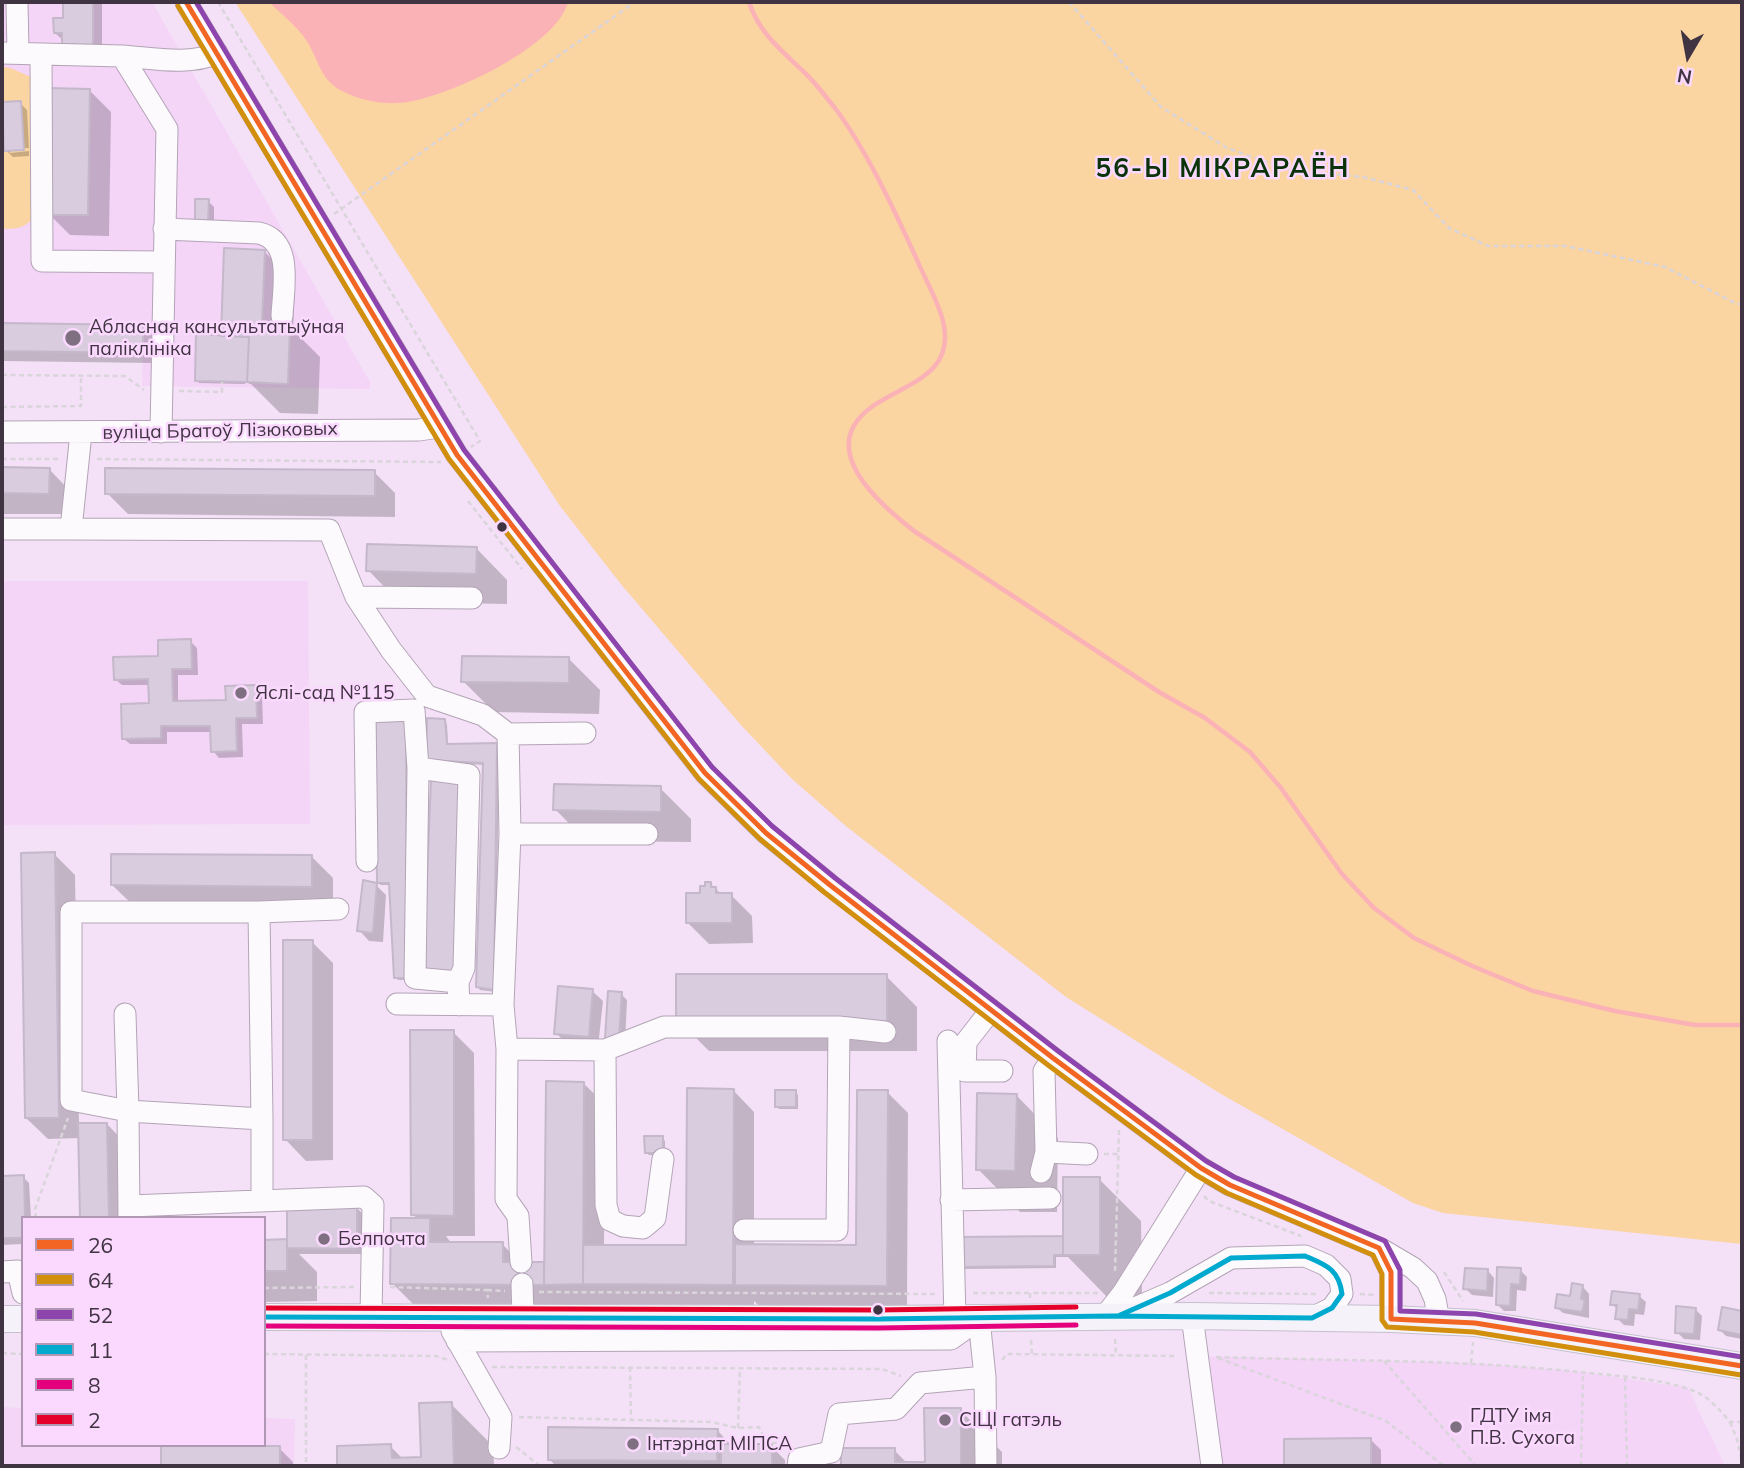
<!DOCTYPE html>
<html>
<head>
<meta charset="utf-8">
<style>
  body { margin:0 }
  #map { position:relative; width:1744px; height:1468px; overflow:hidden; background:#f4e1f7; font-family:Mulish,sans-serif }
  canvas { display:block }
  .frame { position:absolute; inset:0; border:4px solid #403342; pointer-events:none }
  .legend { position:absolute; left:21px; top:1216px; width:245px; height:231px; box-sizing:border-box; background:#fbd9ff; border:2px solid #b097b3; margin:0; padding:9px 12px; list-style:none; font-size:21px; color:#403342 }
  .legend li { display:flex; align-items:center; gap:14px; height:35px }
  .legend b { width:35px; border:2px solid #b097b3 }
  .north { position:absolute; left:1653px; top:21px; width:70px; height:70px; -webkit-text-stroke:5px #fbd9ff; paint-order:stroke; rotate:190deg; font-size:19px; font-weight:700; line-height:28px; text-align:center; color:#403342 }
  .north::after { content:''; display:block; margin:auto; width:24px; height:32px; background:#403342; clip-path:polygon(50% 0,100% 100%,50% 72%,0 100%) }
</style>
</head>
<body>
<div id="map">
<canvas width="1744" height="1468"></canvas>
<div class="frame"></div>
<ul class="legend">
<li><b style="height:9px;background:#f26522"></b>26</li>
<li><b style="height:9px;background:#d28f0d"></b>64</li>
<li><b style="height:9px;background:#8e44ad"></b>52</li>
<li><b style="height:9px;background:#00a9ce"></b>11</li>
<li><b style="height:9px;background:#e5007d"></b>8</li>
<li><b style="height:9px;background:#e4002b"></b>2</li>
</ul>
<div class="north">N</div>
</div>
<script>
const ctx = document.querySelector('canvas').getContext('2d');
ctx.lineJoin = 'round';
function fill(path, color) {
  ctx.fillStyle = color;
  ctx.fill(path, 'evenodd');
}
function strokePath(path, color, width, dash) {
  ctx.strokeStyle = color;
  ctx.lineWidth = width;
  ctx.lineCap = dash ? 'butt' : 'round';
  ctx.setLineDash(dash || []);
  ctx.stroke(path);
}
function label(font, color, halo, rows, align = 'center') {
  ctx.font = font + ' Mulish,sans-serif';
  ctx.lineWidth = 5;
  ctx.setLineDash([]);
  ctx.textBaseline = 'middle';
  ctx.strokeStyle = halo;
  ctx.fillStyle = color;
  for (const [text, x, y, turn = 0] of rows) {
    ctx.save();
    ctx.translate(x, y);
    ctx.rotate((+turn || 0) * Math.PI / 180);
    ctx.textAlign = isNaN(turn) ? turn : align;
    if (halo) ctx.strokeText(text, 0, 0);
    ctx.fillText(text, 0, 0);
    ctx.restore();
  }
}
fill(new Path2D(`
  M2,2h150l218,380v7l-228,-3 1,-33 -141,-1z
  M2,581h306l2,243 -308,1z
  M1195,1356l276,7 112,9 105,16 37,78h-514z
  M2,1407l21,1v37h241v-27l31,1 -1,47h-292z`), '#f4d5f8');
fill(new Path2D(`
  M235,2h1507v1242l-299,-31 -30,-10 -192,-109 -155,-97 -219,-170 -55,-48 -52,-55 -120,-141 -60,-77z
  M2,66l11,3 20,9 4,135c-9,13 -19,18 -35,15z`), '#fad4a1');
fill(new Path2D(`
  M269,2h299c-12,46 -125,98 -169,101 -19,1 -40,-3 -57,-12 -23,-12 -23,-32 -36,-51 -9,-14 -25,-26 -37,-38z`), '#fbb2b6');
fill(new Path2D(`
  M64,2h38v53l-38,-14 -9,-8 10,-14z
  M90,91l21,21 -2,124 -39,-1 -21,-21z
  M20,103l7,7 2,38 -19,1v4l19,-2v5l-16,1 -7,-7z
  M208,201l6,6v21h-10z
  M264,251l31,32 -2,47 27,27 -2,57 -38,-1 -29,-29h-2v-22l-3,-4 -1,26 -46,-1 -2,-3 25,-43z
  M2,324l141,2 10,11v26l-151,-2z
  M2,469h47l21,22v23h-68z
  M374,472l21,21v24l-267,-3 -21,-21z
  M476,548l31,32v24l-108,-2 -31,-32z
  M190,641l7,7 1,27h-20v28l49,-1 29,-15 6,7 1,30h-21l1,33 -24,1 -6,-7 -1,-19h-45v12h-37l-7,-6 28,-33 -1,-20h-28l-7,-6z
  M569,659l31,31 -1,24 -105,-2 -31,-31z
  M444,721l3,3 1,21h48l3,3 -3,244 -16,-2 -2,-3 7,-222 -54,-3z
  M408,724l1,256h-11l-2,-3 -5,-92h-10l-3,-2z
  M660,788l31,31v23l-105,-1 -31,-32z
  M54,854l21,21 4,250 28,-1 21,22 1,72h-47l-2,-80 -32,1 -22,-21z
  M312,857l21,21v30l-199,-2 -22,-21z
  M710,883l12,12h9l21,21 1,27 -44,1 -21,-21z
  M376,885l10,10 -3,47 -14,-1 -10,-11z
  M312,942l21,21v197l-27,1 -21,-22z
  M886,976l31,31v44h-208l-31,-31z
  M592,991l11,10 -5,46 -32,-4 -10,-10z
  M621,994l6,6 -2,44h-11z
  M453,1032l21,21 1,183h-29l5,7 51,1 20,20h24l37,-181 22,21 -1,143h84l45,-157 21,22v134l104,1 29,-155 21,21 -1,193 -149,-1 -4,-4v4l-341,-1 -21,-21 26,-63 -5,-6z
  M796,1092l2,3v14h-19l-2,-3z
  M1016,1095l42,43 -1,74h-37l-42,-43z
  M662,1138l3,3v14h-16l-3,-3z
  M23,1177l6,6 2,35h-8v26l-21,1v-67z
  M1099,1179l42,42 1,76h-35l-39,-40h-12v11l-93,1 -2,-3 101,-29z
  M357,1208l6,6v40h-64l18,18v29l-53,1v-61h22z
  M1520,1270l7,7 -1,14 -9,-1 -1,21h-12l-7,-7z
  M1488,1271l6,7 -1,19 -21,-2 -7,-7z
  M1583,1287l6,7v24l-26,-5 -7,-6 15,-9z
  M1639,1296l7,6 -2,13 -9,-1 -1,12 -10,-1 -7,-7 1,-8 -6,-6z
  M1695,1309l7,7 -2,24 -16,-1 -7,-7z
  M1724,1309l18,4v26l-16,-3 -6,-6z
  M451,1404l42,42 1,20h-155v-19l51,-1 14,14 19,-1z
  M960,1410l42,42v14h-159v-16h51l14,14 19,-1z
  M717,1430l15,16h39l14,14v6h-229l-7,-7z
  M1286,1440h85l10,10v16h-95z
  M163,1448h116l14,14v4h-130z`), '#0003');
strokePath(new Path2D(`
  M749,2c10,31 32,48 55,70 11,10 21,24 31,36 33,44 60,104 83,154 8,19 20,39 25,59 13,54 -37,62 -70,85 -60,42 6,97 41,125l245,161 46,26 45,34 31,36 61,86 32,34 40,30 58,28 61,25 82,20 80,14h47`), '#fbb2b6', 4.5);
const building = new Path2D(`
  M63,2h30v43h-31v-12h-8l-1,-15h10z
  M49,88l41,1 -2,126h-41z
  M21,101l3,49 -20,1 -2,-49z
  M195,199h14l-1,23h-13z
  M224,248l41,2 -3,73 28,1 -2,60 -41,-2 2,-45 -28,-1z
  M2,323l141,2v28l-141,-2z
  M196,334l53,3 -2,45 -52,-1z
  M2,467l48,1 -1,26 -47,-1z
  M105,468l270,2v26l-270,-2z
  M367,544l110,3 -1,27 -110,-3z
  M191,639l1,30h-20l1,32 53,-1 -1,-14 31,-1 1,33h-21l1,33 -26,1 -1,-26h-49v12l-39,1 -1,-35 28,-1 -1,-24 -34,1 -1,-23 45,-1v-16z
  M462,656l107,1v26l-108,-1z
  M375,717l31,2 1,259h-13l-5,-95h-12z
  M427,718l18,1 2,25 50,-1 -3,247 -18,-3 7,-224 -57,-3z
  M431,780l31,1 -7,193 -32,-2z
  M554,784l107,2v26l-108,-2z
  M55,852l4,266h-34l-4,-265z
  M111,854l201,1v32l-201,-2z
  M363,880l14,3 -4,50 -16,-2z
  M705,882h6v5h5v6h16v30h-46v-30h14v-7h5z
  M283,940h30v200h-30z
  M676,974h211v47l-211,-1z
  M558,986l35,3 -4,48 -35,-3z
  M608,991l14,1 -3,46h-14z
  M410,1030h44v186l-43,-1z
  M546,1081l38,1 -1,202 -39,1z
  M687,1088l47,1 -1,196 -150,-1v-39h103z
  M775,1090h21v17h-21z
  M857,1090h31l-1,196 -152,-1v-41l121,1z
  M977,1093l40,1 -2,77 -39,-1z
  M78,1123h29l2,95h-29z
  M644,1136h19v17h-18z
  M24,1175l1,43h-2v20h-21v-62z
  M1063,1177h37v78h-37z
  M287,1206h70v43l-70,-1z
  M391,1218h39v24h73v20h41v23l-154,-1z
  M1063,1236v19h-9v11l-95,1v-30z
  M287,1239v32h-23v-31z
  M1497,1267l24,1 -1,17 -9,-1 -1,22 -14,-1z
  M1465,1268l23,1 -1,22 -24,-2z
  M1572,1283l11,2 -2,14 4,1 -3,12 -27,-4 2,-14 13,2z
  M1612,1291l28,3 -2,16 -9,-1 -1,11 -13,-1 2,-14h-7z
  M1676,1306l20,2 -2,26 -19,-1z
  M1722,1307l20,4v24l-24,-5z
  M452,1402l2,63 4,1h-121v-20l54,-2 1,14 29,-1 -2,-54z
  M924,1408h37v58h-120v-18h54v14h30z
  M548,1427l170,2 -1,32 -169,-1z
  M1371,1438v28h-87v-27z
  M721,1444h51v22l-51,-1z
  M161,1446h119v20h-119z`);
fill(building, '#d8ccde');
strokePath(building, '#c4b8ca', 2);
const minor = new Path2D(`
  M17,2l1,51
  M186,2l271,453 248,318 61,60 64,52 223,173 148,110 29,17 149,63 34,20 14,13 8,18 4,22
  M2,53l120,3 45,73 -6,303
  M41,54l1,207 122,1
  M122,56c30,2 67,10 95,-3
  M164,229l95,4c35,8 24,56 23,83
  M2,432l417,-2 20,-3
  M2,529h69l10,-96
  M71,529l258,1 27,67 35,53 36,46 56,19 25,19 77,-1
  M356,597l116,1
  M508,734l2,100 -7,171 4,44 -1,150 12,17 3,46
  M418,768l51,7 -5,193 -6,14 1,23
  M510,834h137
  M367,861l-2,-149 49,-2 4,58 -3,210 43,4
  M397,1004l106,1
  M991,1010l-25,32 -1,29h37
  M125,1014l3,97 134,8 -3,-207
  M948,1041l7,278
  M507,1049l98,1 59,-23h175l46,5
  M605,1050l1,155 4,15 13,6 20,2 12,-10 8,-59
  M262,1119v82
  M1046,1152l41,2
  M1041,1172l5,-20 -2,-81 9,-13
  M951,1200l99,-2
  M129,1206l235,-9 9,8 -2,111
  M129,1218l-1,-107 -57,-11v-188h188l79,-3
  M744,1230h93l2,-203
  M1379,1248l12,24v47
  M2,1272l16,-1 5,22
  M522,1284l1,33
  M1121,1314l49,-21 61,-35 74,-2 21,9 14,14 2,15 -10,14 -20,10
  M1105,1316l18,-23 78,-125
  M1192,1316l20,150
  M979,1319l6,58 1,89
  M452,1331l49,86 -2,31
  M457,1341l494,-2 28,-20
  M798,1466l1,-7 32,-7 8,-38 57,-5 24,-26 65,-6`);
const major = new Path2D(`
  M264,1317l614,2 314,-3 199,3 84,4 267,43
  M2,1319h21`);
strokePath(minor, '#b3a4b6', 23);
strokePath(major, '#c6bfce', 28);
strokePath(new Path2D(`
  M218,2l262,439 -9,6
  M1069,2l92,105 66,41 63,22 73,7 50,13 36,38 39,18h77l100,21 72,37h5
  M334,214l301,-212
  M2,375l123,1 19,14
  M179,391l43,1v-10
  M2,407l79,-1v-29
  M2,459h57
  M97,459l344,3
  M468,501l54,68
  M1104,1154h15
  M1204,1196l5,5 92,35
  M36,1218l-1,-9 33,-91
  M1115,1271l4,-141
  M1444,1272l19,29
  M390,1287l97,3 1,8
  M264,1288l91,-1
  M487,1290l18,1
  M539,1292l396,2
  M973,1293h56
  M1209,1293l109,1
  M1360,1294l14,1
  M1030,1298v-5h71
  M1115,1339l1,16
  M1031,1340l1,14
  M2,1353l21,1
  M264,1354l172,2 12,4
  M306,1355v111
  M1216,1357c121,4 242,2 363,15 32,3 86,7 115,19 15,6 26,19 36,31h11
  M1218,1358l168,63 58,45
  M1002,1360l5,-6 171,2
  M1384,1361l92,105
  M1471,1363l2,-21
  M492,1367l390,2 19,7
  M630,1367l1,53
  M1625,1377l2,89
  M519,1417l192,5 27,6 21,-1 8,16h21
  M1730,1422l7,17 5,24
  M738,1428l2,-60
  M516,1447l24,19
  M1581,1466l2,-94`), '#dad4db', 2.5, [5, 3.5]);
strokePath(minor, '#fdfafe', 21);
strokePath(major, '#f5f3f9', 26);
strokePath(new Path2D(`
  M186,2l271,453 248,318 61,60 64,52 223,173 148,110 29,17 149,63 12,24v47l84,4 267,43`), '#f26522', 5);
strokePath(new Path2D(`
  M178,6l271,453 250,320 61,60 64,53 224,173 148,110 31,18 146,62 9,19v46l5,7 87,5 267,43`), '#d28f0d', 5);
strokePath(new Path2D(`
  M196,2l268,448 248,317 60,59 63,52 223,173 148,110 28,16 151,64 15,29v41l76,3 266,43`), '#8e44ad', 5);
strokePath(new Path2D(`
  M1305,1256c21,9 34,13 37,38l-10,14 -20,10 -200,-2h6l52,-23 61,-35z
  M264,1317l614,2
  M878,1319l234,-3
  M878,1319l234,-3`), '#00a9ce', 5);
strokePath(new Path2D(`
  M264,1326l614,2 198,-3`), '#e5007d', 5);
strokePath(new Path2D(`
  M264,1308l614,2 198,-3`), '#e4002b', 5);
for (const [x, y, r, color] of [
  [73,338,9,"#7f7081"],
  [502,527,6,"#403342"],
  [241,693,7,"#7f7081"],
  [324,1239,7,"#7f7081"],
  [878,1310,6,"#403342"],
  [945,1420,7,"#7f7081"],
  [1456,1427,7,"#7f7081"],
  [633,1444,7,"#7f7081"]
]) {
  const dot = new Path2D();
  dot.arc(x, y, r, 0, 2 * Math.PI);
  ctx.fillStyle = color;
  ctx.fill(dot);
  strokePath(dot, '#fbd9ff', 2.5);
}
label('19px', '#403342', '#fbd9ff', [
  ["Абласная кансультатыўная",89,327],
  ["паліклініка",89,349],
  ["Яслі-сад №115",255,693],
  ["Белпочта",338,1239],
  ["ГДТУ імя",1470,1416],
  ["П.В. Сухога",1470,1438],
  ["СІЦІ гатэль",959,1420],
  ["Інтэрнат МІПСА",647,1444]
], 'left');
label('19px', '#403342', '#fbd9ff', [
  ["вуліца Братоў Лізюковых",220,431,-1]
]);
ctx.letterSpacing = '2px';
label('bold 26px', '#0b330a', '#fbd9ff', [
  ["56-Ы МІКРАРАЁН",1223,169]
]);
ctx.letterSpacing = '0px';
</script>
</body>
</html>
